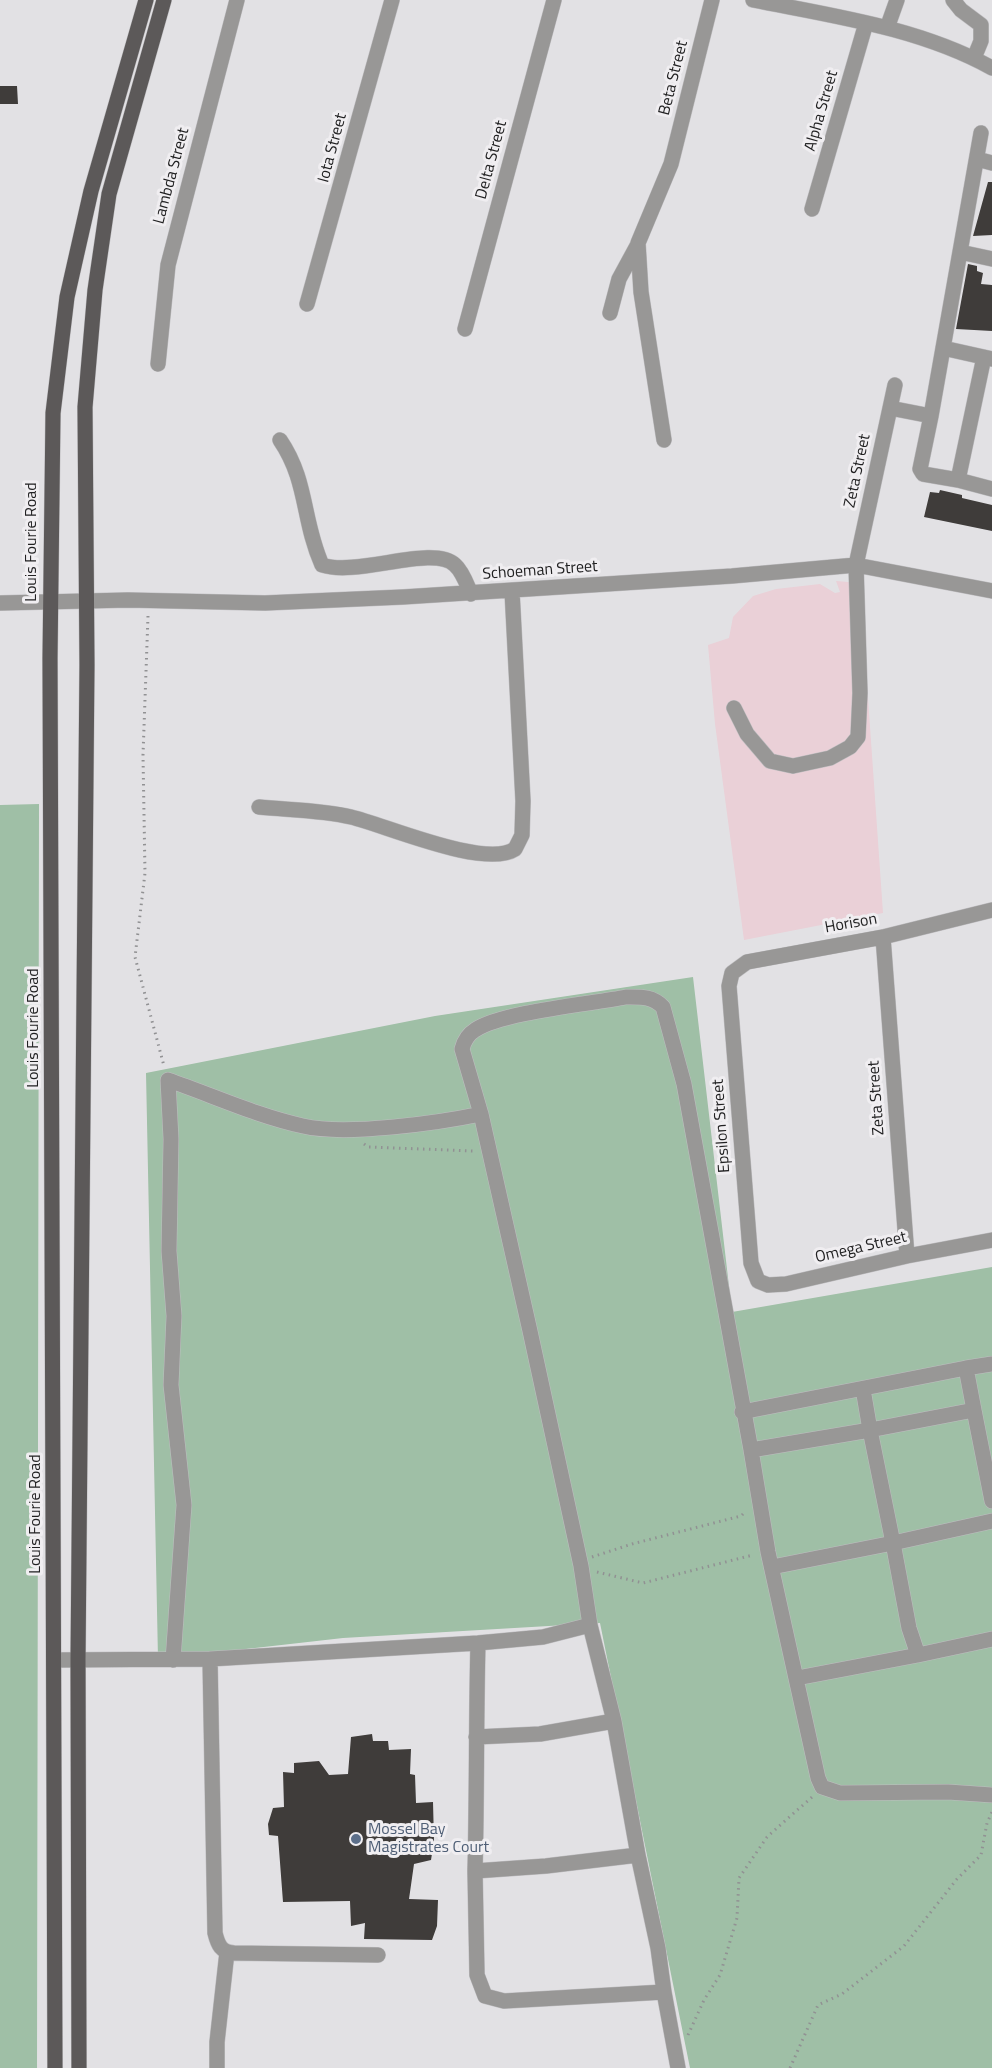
<!DOCTYPE html>
<html>
<head>
<meta charset="utf-8">
<style>
  body { margin:0 }
  canvas { display:block; background:#e2e1e4 }
</style>
</head>
<body>
<canvas width="992" height="2068"></canvas>
<script>
const ctx = document.querySelector('canvas').getContext('2d');
ctx.lineJoin = 'round';
function fill(path, color) {
  ctx.fillStyle = color;
  ctx.fill(path, 'evenodd');
}
function strokePath(path, color, width, dash) {
  ctx.strokeStyle = color;
  ctx.lineWidth = width;
  ctx.lineCap = dash ? 'butt' : 'round';
  ctx.setLineDash(dash || []);
  ctx.stroke(path);
}
function label(font, color, halo, rows, align = 'center') {
  ctx.font = font + ' "Titillium Web",sans-serif';
  ctx.lineWidth = 6;
  ctx.setLineDash([]);
  ctx.textBaseline = 'middle';
  ctx.strokeStyle = halo;
  ctx.fillStyle = color;
  for (const [text, x, y, turn = 0] of rows) {
    ctx.save();
    ctx.translate(x, y);
    ctx.rotate((+turn || 0) * Math.PI / 180);
    ctx.textAlign = isNaN(turn) ? turn : align;
    if (halo) ctx.strokeText(text, 0, 0);
    ctx.fillText(text, 0, 0);
    ctx.restore();
  }
}
fill(new Path2D(`
  M836,581l24,2 23,330 -139,27 -29,-216 -7,-79 21,-7 4,-21 20,-21 23,-7 44,-5 15,9 5,-1z`), '#ead0d7');
fill(new Path2D(`
  M39,804l-2,1264h-37v-1263z
  M693,977l39,335 260,-45v801h-302l-90,-445 -257,15 -185,21 -12,-586 289,-57z`), '#9fbfa6');
fill(new Path2D(`
  M0,86h17l1,18h-18z
  M988,182h4v53l-19,1z
  M968,264l9,2v5l6,2 -2,11 11,1v46l-36,-2z
  M940,490l22,5v3l30,7v26l-68,-14 6,-25 9,1z
  M372,1734l1,7h15l1,9 22,-1 -1,25 5,1 1,28 17,-1 1,39 -3,19 -17,4 -5,35 29,1 -1,26 -5,14 -68,-1 1,-16 -14,3 -1,-25 -67,1 -5,-66 -9,-1 -1,-11 5,-16 11,-1 -1,-35 11,1v-10l25,-2 10,14 19,-1 3,-37z`), '#3f3c3a');
const minor = new Path2D(`
  M753,0c80,16 167,28 239,68
  M953,0l8,10 20,15v16l-7,17
  M887,28l10,-28
  M981,133l-50,283 -11,53 3,5 35,6 26,-123
  M977,159l15,4
  M812,209l54,-186
  M960,252l32,7
  M307,304l85,-304
  M610,313l9,-34 19,-35
  M465,329l89,-329
  M943,348l49,11
  M158,364l10,-99 69,-265
  M890,408l41,8
  M280,440c28,41 22,80 42,125 36,12 111,-21 133,0 8,7 12,20 16,29
  M664,440l-23,-148 -3,-49 33,-79 41,-164
  M958,480l34,9
  M0,603l128,-3 137,3 138,-6 329,-21 124,-11 136,26
  M734,708l13,26 23,27 23,5 37,-8 20,-11 8,-10 2,-44 -4,-128 39,-180
  M259,807c30,3 63,3 92,10 34,8 134,52 164,32l7,-14 1,-34 -11,-210
  M992,910l-109,27 -136,25 -15,11 -3,13 22,277 7,18 10,4 18,-1 121,-28 85,-16
  M883,937l24,319
  M966,1368l26,-4
  M974,1410l18,91
  M742,1412l224,-44 8,42 -104,20 -7,-41
  M992,1521l-99,22 16,85 9,27 74,-16
  M772,1567l121,-24 -23,-113 -119,20 17,102 50,226 4,9 18,6 108,-1 44,3
  M590,1625l24,96
  M210,1659l268,-16 65,-6 47,-12 -9,-59 -51,-235 -49,-217 -19,-65c2,-8 5,-14 13,-19 27,-18 115,-26 151,-33 15,0 26,-1 37,10l21,77 67,366
  M55,1660l155,-1 5,274c3,12 6,19 19,20l144,2
  M173,1660l11,-155 -13,-120 3,-69 -5,-65 2,-112 -3,-59c44,15 89,36 135,46 42,10 135,-3 178,-12
  M797,1678l121,-23
  M476,1737l64,-3 74,-13 24,134 -92,11 -71,5c2,-76 1,-152 3,-228
  M475,1871l2,104 8,21 19,5 160,-9 -6,-44 -20,-93
  M664,1992l14,76
  M217,2068v-26l10,-90`);
const major = new Path2D(`
  M55,2068l-5,-1410 3,-245 14,-116 24,-106 55,-191
  M79,2068l-1,-410 9,-993 -2,-258 10,-117 14,-96 55,-194`);
strokePath(minor, '#bfbec1', 16);
strokePath(major, '#bfbec1', 16);
strokePath(new Path2D(`
  M148,616l-5,139 2,118 -10,84 29,109
  M364,1144l4,3 106,4
  M592,1557l40,-13 109,-28 5,-5
  M597,1572l46,11 110,-28
  M688,2035l16,-35 16,-25 17,-57 2,-40 28,-41 45,-40
  M790,2068l28,-63 24,-11 62,-48 53,-67 24,-24 6,-32 5,-11`), '#919193', 3, [1.5, 4.5]);
strokePath(minor, '#989796', 15);
strokePath(major, '#5c5959', 15);
for (const [x, y, r, color] of [
  [356,1839,6,"#5c6f8a"]
]) {
  const dot = new Path2D();
  dot.arc(x, y, r, 0, 2 * Math.PI);
  ctx.fillStyle = color;
  ctx.fill(dot);
  strokePath(dot, '#f0eef1', 2);
}
label('16px', '#212122', '#f0eef1', [
  ["Beta Street",674,78,-76],
  ["Alpha Street",822,111,-74],
  ["Iota Street",333,148,-75],
  ["Delta Street",492,160,-75],
  ["Lambda Street",172,176,-75],
  ["Zeta Street",858,471,-78],
  ["Louis Fourie Road",32,542,-90],
  ["Schoeman Street",540,571,-4],
  ["Horison",851,924,-10],
  ["Louis Fourie Road",34,1028,-90],
  ["Zeta Street",877,1098,-94],
  ["Epsilon Street",722,1126,-94],
  ["Omega Street",861,1248,-13],
  ["Louis Fourie Road",36,1514,-90]
]);
label('16px', '#4e5e75', '#f0eef1', [
  ["Mossel Bay",368,1830],
  ["Magistrates Court",368,1848]
], 'left');
</script>
</body>
</html>
